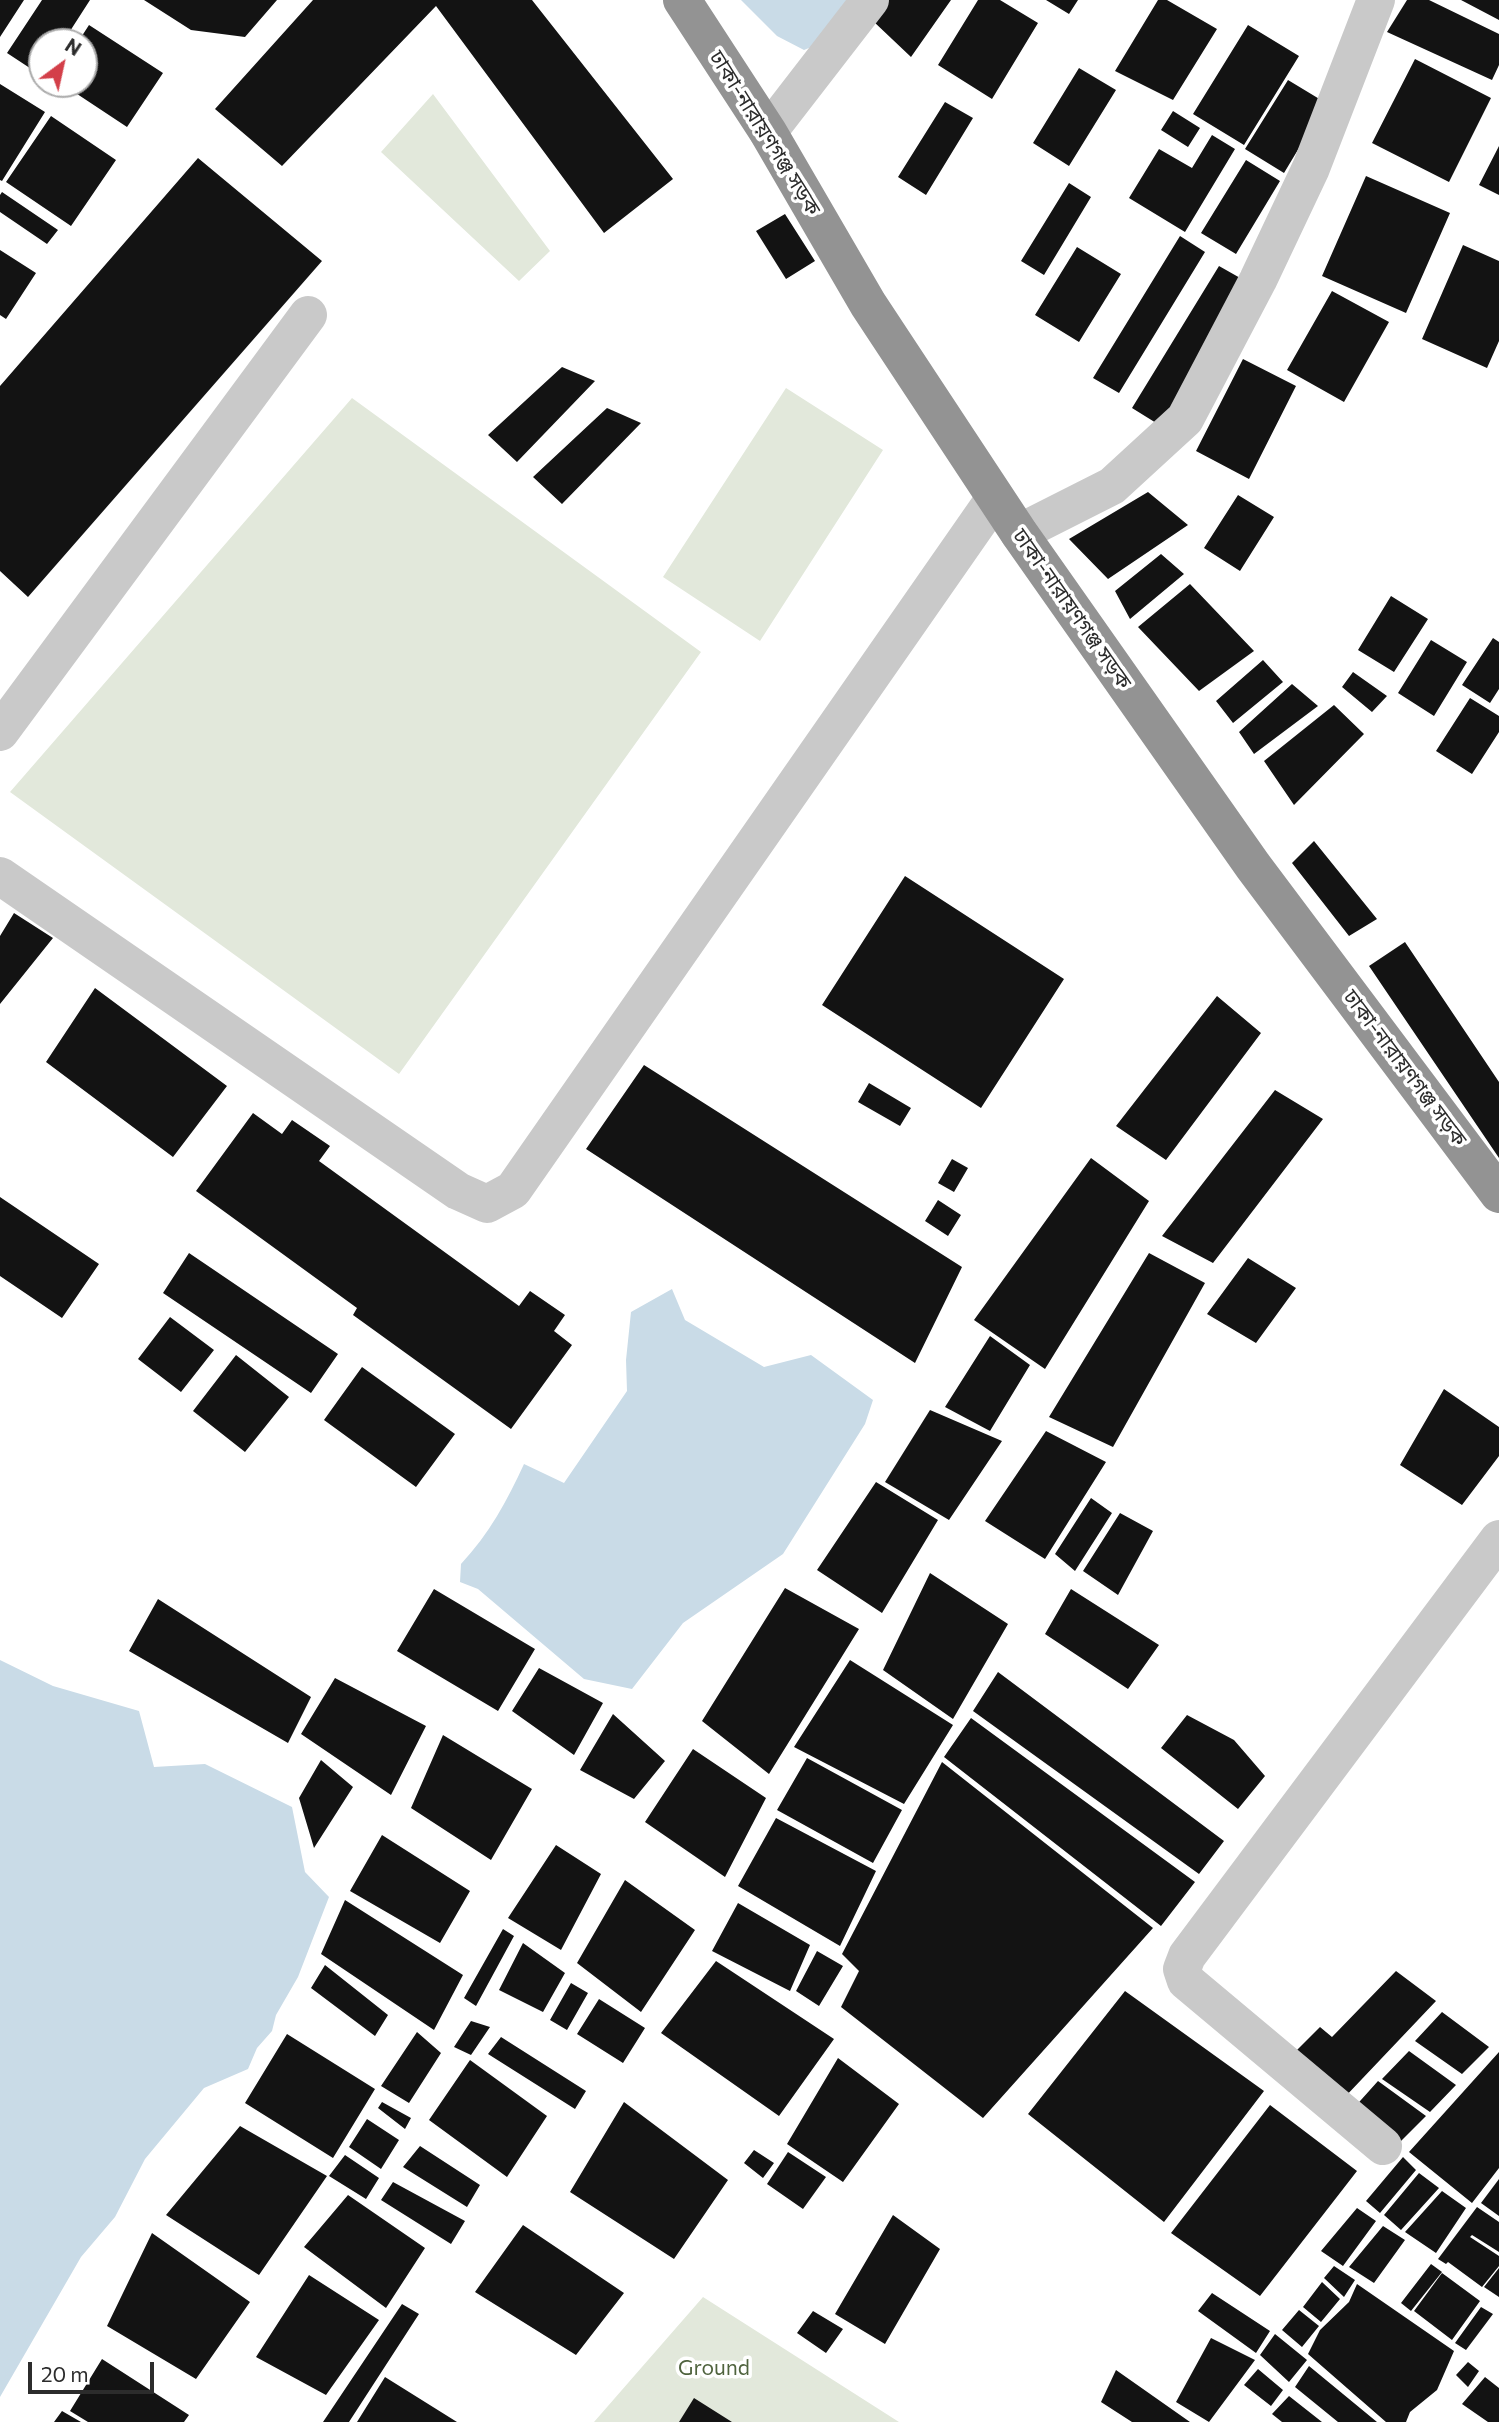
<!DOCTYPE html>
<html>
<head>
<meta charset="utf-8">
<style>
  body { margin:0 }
  #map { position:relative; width:1499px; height:2422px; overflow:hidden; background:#fff; font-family:Commissioner,sans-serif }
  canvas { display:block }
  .north { position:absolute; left:28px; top:28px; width:70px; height:70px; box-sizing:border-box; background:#fff; border:2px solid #ababab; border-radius:50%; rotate:33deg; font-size:19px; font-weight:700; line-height:28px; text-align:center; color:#2c2c2c }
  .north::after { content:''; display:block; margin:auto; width:24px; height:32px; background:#d33f49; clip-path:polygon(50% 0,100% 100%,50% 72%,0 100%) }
  .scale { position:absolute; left:28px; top:2362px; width:126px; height:32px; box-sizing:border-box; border:4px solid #2c2c2c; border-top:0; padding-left:9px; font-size:21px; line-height:24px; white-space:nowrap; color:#2c2c2c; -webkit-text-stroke:5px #fff; paint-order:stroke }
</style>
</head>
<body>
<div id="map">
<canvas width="1499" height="2422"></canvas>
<div class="north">N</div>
<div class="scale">20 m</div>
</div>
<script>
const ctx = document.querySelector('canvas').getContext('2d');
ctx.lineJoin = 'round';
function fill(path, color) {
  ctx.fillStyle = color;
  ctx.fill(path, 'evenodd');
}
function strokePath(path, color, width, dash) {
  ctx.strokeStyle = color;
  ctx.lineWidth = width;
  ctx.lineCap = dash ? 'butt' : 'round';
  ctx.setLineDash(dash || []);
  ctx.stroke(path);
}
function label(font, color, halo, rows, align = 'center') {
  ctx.font = font + ' Commissioner,"Noto Sans Bengali",sans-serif';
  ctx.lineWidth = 7;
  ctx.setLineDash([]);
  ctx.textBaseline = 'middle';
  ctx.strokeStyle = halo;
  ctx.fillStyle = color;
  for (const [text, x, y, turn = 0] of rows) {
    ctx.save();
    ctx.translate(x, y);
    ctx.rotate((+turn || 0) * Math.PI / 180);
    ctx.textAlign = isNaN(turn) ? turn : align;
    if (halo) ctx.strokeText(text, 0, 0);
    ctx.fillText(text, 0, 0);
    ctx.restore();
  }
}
fill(new Path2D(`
  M433,94l117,157 -31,30 -138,-129z
  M786,388l97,62 -123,191 -97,-64z
  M352,398l349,254 -302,422 -389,-282z
  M703,2297l196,125h-305z`), '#e2e8db');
fill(new Path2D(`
  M741,0h114l-19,37 -32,13 -27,-14z
  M672,1289l13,31 79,47 47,-12 62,45 -8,24 -82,130 -100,69 -51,66 -48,-10 -106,-90 -18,-7 1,-18c28,-30 46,-63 63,-100l40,19 63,-92 -1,-31 5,-48z
  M0,1660l53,26 86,25 15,56 51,-3 87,43 13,65 24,25 -31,80 -22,38 -4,16 -15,17 -9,21 -44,19 -59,71 -30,58 -34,40 -81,140z`), '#c9dbe7');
fill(new Path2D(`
  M0,0h24l-24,37z
  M42,0h48l-27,42h-21v34l-35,-23z
  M144,0h133l-32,37 -54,-7z
  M313,0h219l141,179 -69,54 -168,-227 -154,160 -67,-57z
  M888,0h63l-40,57 -38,-36z
  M978,0h22l38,23 -46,76 -54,-34z
  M1046,0h32l-9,14z
  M1158,0h9l50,29 -44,71 -58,-29z
  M1407,0h22l70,34v31l-7,15 -105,-48z
  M1461,0h38v20z
  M89,25l74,48 -36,54 -65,-43h22v-42h-6z
  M1248,25l51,31 -55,89 -51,-31z
  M1415,59l76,39 -42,84 -77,-39z
  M1079,68l37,22 -47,76 -36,-23z
  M1288,80l38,23 -42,70 -39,-24z
  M0,84l45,28 -43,69 -2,-1z
  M945,102l28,16 -47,77 -28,-18z
  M1173,111l27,17 -12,19 -27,-17z
  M51,116l65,44 -45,66 -65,-44z
  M1212,135l23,14 -50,83 -56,-34 30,-49 33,19z
  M1499,146v49l-20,-10z
  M198,158l124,103 -294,336 -28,-26v-185z
  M1246,160l34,21 -44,73 -35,-21z
  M1366,176l84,37 -44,100 -84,-37z
  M1069,183l22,14 -47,78 -23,-14z
  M2,192l56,38 -11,14 -47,-32v-17z
  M785,214l30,47 -29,18 -30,-48z
  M1180,236l25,16 -86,141 -26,-15z
  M1463,245l36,16v80l-12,27 -65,-29z
  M1077,247l44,27 -42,68 -44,-27z
  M0,250l36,23 -30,46 -6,-4z
  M1219,266l30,17 -88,143 -29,-18z
  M1332,291l57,31 -45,80 -57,-32z
  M1243,359l53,27 -47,93 -53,-28z
  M562,367l33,14 -78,81 -29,-27z
  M607,408l34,15 -79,81 -29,-27z
  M1148,492l40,33 -80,54 -39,-40z
  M1238,495l36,22 -34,54 -36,-23z
  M1161,554l23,20 -54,45 -15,-28z
  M1190,584l64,67 -55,40 -61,-64z
  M1391,596l37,23 -34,53 -36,-22z
  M1493,638l6,4v47l-9,14 -28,-18z
  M1431,640l36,22 -33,54 -36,-23z
  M1263,660l20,22 -50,41 -17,-22z
  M1353,672l34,24 -15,16 -30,-25z
  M1292,684l26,22 -64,48 -15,-22z
  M1470,698l29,18v16l-27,42 -36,-23z
  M1334,705l30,29 -70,71 -30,-44z
  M1314,841l63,78 -28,17 -57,-73z
  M905,876l159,103 -83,129 -159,-103z
  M14,913l39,25 -53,66v-68z
  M1405,942l94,140v76l-130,-192z
  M95,988l132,98 -54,71 -127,-95z
  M1217,996l44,37 -95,127 -50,-34z
  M644,1065l318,202 -47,96 -329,-214z
  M869,1083l42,25 -11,18 -42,-24z
  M1275,1090l48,29 -110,144 -51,-27z
  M253,1113l29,21 10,-14 38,26 -11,15 200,145 11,-15 35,24 -11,16 18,14 -61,84 -158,-114 4,-7 -161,-117z
  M1091,1158l58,43 -104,168 -71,-49z
  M952,1159l16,9 -14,24 -16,-9z
  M0,1197l99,67 -37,54 -62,-42z
  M938,1200l23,15 -13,21 -23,-15z
  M189,1253l149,101 -27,39 -148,-100z
  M1149,1253l56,30 -92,164 -64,-30z
  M1248,1258l48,30 -40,55 -49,-29z
  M170,1317l44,33 -33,42 -43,-33z
  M990,1336l40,29 -40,66 -45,-24z
  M236,1355l53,42 -44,55 -52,-41z
  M362,1367l93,67 -39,53 -92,-67z
  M1444,1389l55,38v29l-37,49 -62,-40z
  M930,1410l72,31 -53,79 -64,-38z
  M1046,1431l60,31 -61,97 -60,-38z
  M876,1482l62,38 -56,93 -65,-43z
  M1091,1498l21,15 -37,58 -20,-17z
  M1120,1513l33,18 -35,64 -35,-24z
  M930,1573l78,51 -55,95 -70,-49z
  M785,1588l74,41 -90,145 -67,-53z
  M434,1589l101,60 -37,62 -101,-60z
  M1071,1589l88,56 -31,44 -83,-55z
  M158,1599l153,98 -23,46 -159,-92z
  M850,1660l103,65 -49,79 -110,-57z
  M539,1668l64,35 -29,52 -62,-44z
  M998,1672l226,169 -25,33 -226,-163z
  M335,1678l91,48 -35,69 -90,-61z
  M613,1714l52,47 -31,38 -54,-29z
  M1187,1715l47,25 31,36 -27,33 -77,-61z
  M971,1718l224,164 -34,44 -217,-169z
  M443,1735l89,54 -41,71 -80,-52z
  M693,1749l73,49 -41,79 -80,-55z
  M807,1758l95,52 -29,53 -96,-53z
  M321,1760l32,27 -39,61 -15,-50z
  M942,1762l211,166 -170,190 -142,-111 18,-36 -17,-17z
  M776,1818l100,53 -36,75 -102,-60z
  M382,1835l88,56 -30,52 -90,-52z
  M556,1845l45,29 -40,76 -53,-32z
  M625,1880l70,50 -54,82 -64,-49z
  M345,1900l118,75 -29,55 -113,-76z
  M738,1903l72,42 -20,46 -78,-40z
  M503,1929l11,7 -38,70 -12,-8z
  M523,1943l42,30 -22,39 -44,-22z
  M817,1951l26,15 -24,40 -23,-15z
  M716,1961l118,78 -55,77 -118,-83z
  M325,1965l63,50 -13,21 -64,-48z
  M1396,1971l40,30 -93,98 -55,-40 32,-32 12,10z
  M571,1983l17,10 -21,37 -17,-10z
  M1125,1991l139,100 -100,131 -136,-108z
  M599,1999l46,29 -22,35 -46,-29z
  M1442,2012l47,35 -27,27 -47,-33z
  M471,2021l19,6 -19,28 -17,-8z
  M417,2032l24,21 -32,50 -28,-17z
  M287,2034l88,55 -42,69 -88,-55z
  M501,2037l85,54 -11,18 -87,-55z
  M1409,2051l47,34 -26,27 -48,-33z
  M1499,2052v116l-27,35 -63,-51z
  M838,2058l61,46 -56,78 -56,-38z
  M470,2060l77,56 -40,61 -78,-57z
  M1378,2081l48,35 -27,27 -47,-33z
  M382,2102l29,16 -6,11 -27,-21z
  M624,2102l104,78 -54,79 -104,-67z
  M1270,2105l87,66 -97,125 -89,-63z
  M367,2119l32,21 -18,29 -32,-22z
  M240,2126l87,50 -68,99 -93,-60z
  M420,2146l60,39 -13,22 -64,-40z
  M754,2150l20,13 -11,15 -19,-15z
  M788,2152l38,25 -23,32 -36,-25z
  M345,2155l34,23 -13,21 -37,-23z
  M1403,2157l13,13 -36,43 -14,-12z
  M1419,2173l20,15 -38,42 -17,-15z
  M1499,2179v37l-18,-13z
  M393,2182l72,39 -14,23 -70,-44z
  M1442,2191l24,17 -30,45 -31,-21z
  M348,2195l77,53 -39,60 -82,-61z
  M1477,2207l22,15v30l-27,-17 -2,2 29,19v10l-17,21 -34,-25 -2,2 -8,-5z
  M1357,2208l19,13 -33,45 -22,-15z
  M893,2215l47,34 -55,95 -50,-30z
  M523,2225l101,68 -48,62 -101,-63z
  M1383,2226l22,14 -31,43 -25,-16z
  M152,2233l98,69 -54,77 -89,-53z
  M1431,2264l11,8 -31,39 -10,-8z
  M1334,2266l21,14 -11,17 -20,-19z
  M1499,2268v29l-15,-10z
  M1442,2273l38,28 -28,39 -38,-29z
  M309,2275l70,45 -53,75 -70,-38z
  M1322,2282l18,17 -19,23 -18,-15z
  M1357,2284l97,67 -17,39 -27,22 -4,10h-20l-78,-68 12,-24 29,-28z
  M1212,2293l58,38 -14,22 -58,-42z
  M402,2304l17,10 -70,108h-26z
  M1481,2307l12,7 -27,36 -11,-7z
  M1299,2310l20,16 -17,21 -20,-17z
  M813,2311l30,18 -17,24 -29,-20z
  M1275,2334l32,26 -18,22 -29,-27z
  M1211,2338l44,22 -46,62 -33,-20z
  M102,2359l87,56 -5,7h-96l-18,-11z
  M1468,2362l11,9 -11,16 -12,-12z
  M1309,2366l68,56h-39l-43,-35z
  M1258,2369l25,21 -12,16 -27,-21z
  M1116,2370l74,52h-58l-31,-20z
  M385,2377l72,45h-100z
  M1485,2377l14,11v34h-11l-26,-18z
  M1289,2396l33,26h-40l-10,-8z
  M694,2398l38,24h-53z
  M62,2411l19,11h-27z`), '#131313');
strokePath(new Path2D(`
  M768,132l102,-132
  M1019,533l93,-47 73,-67 73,-139 53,-112 65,-168
  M0,732l308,-417
  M0,876l458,315 29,13 26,-14 482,-692
  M1383,2146l-197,-165 -4,-12 5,-13 312,-417`), '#c9c9c9', 38);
strokePath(new Path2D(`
  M682,0l86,132 100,172 151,229 234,333 246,328`), '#939393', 38);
label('21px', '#2c2c2c', '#fff', [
  ["ঢাকা-নারায়ণগঞ্জ সড়ক",765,133,58],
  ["ঢাকা-নারায়ণগঞ্জ সড়ক",1072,609,55],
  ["ঢাকা-নারায়ণগঞ্জ সড়ক",1405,1068,53]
]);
label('21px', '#4f633e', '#fff', [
  ["Ground",714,2368]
]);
</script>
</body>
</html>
